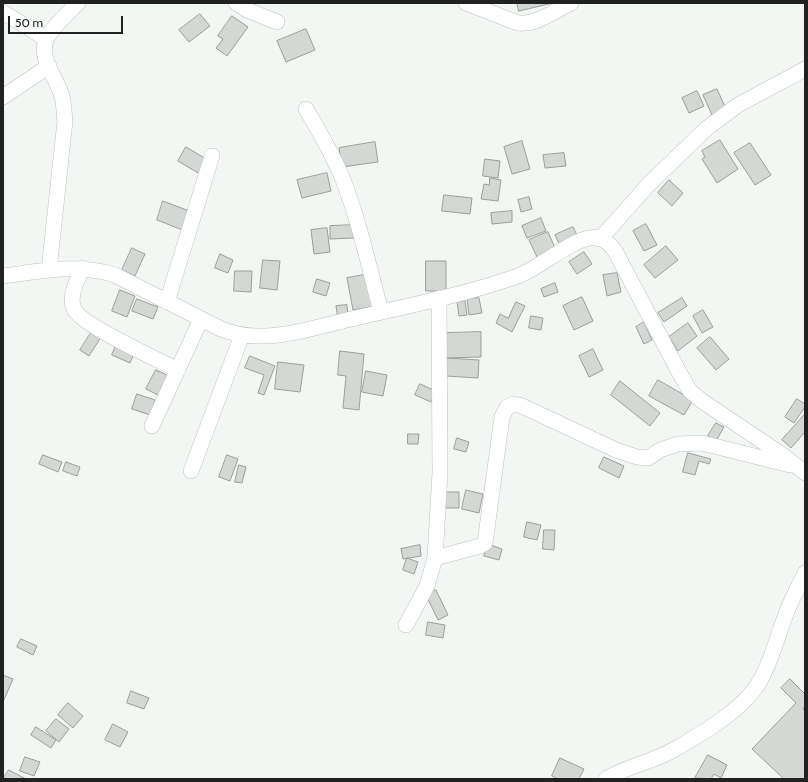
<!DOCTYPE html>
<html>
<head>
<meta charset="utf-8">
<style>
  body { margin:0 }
  #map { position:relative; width:808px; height:782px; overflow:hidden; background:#f3f7f4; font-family:Cabin,sans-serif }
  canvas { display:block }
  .frame { position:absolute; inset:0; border:4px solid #202120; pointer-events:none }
  .scale { position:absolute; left:8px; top:16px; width:115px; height:18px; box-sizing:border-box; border:2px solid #202120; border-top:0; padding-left:5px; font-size:12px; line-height:14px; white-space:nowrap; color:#202120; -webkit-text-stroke:3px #f3f7f4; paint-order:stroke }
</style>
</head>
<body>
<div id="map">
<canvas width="808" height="782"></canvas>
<div class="frame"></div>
<div class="scale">50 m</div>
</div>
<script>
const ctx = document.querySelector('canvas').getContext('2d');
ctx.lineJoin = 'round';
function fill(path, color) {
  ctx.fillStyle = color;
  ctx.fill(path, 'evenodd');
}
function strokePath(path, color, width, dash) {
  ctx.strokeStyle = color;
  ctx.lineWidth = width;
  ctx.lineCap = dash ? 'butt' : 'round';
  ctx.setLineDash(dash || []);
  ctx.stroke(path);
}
const building = new Path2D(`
  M517,3h36l-34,8z
  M200,14l10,12 -21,16 -10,-12z
  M232,16l16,11 -21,29 -11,-8 7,-9 -5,-3z
  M306,29l9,21 -29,12 -9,-21z
  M717,89l9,20 -14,6 -9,-20z
  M697,91l7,15 -15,7 -7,-15z
  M720,140l18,29 -21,14 -15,-24 3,-2 -3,-6z
  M522,141l8,28 -18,5 -8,-27z
  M375,142l3,20 -36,5 -3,-19z
  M750,143l21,32 -16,10 -21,-32z
  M186,147l27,16 -8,14 -27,-16z
  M564,153l2,13 -21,2 -2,-13z
  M485,159l15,2 -2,17 -15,-2z
  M327,173l4,18 -29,7 -5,-18z
  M490,178l11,2 -3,21 -17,-2 3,-15 5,1z
  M669,180l14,13 -11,13 -14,-13z
  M444,195l28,3 -2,16 -28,-3z
  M529,197l3,12 -11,3 -3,-12z
  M163,201l29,11 -7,19 -28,-11z
  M512,211v11l-20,2 -1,-11z
  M541,218l5,13 -19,7 -5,-12z
  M646,224l11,21 -13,6 -11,-20z
  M355,225v13l-25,1v-13z
  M573,227l7,14 -18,9 -7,-15z
  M327,228l3,24 -16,2 -3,-24z
  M548,232l8,18 -18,9 -9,-19z
  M666,246l12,14 -23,18 -11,-13z
  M132,248l13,6 -10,22 -13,-6z
  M584,252l8,12 -15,10 -8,-12z
  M220,254l13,6 -5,13 -13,-5z
  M263,260l17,1 -3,29 -17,-2z
  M426,261h20v30h-20z
  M235,271h17l-1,21 -17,-1z
  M617,273l4,19 -14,4 -4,-21z
  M369,274l6,32 -22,4 -6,-32z
  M317,279l13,4 -4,13 -13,-4z
  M555,283l3,9 -14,5 -3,-8z
  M120,290l15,6 -8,21 -15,-6z
  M582,297l11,24 -19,9 -11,-24z
  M479,298l3,15 -13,2 -2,-16z
  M682,298l5,8 -23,16 -6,-9z
  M137,299l21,8 -5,12 -21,-8z
  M465,301l2,14 -8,1 -2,-14z
  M516,302l9,4 -13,26 -16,-9 4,-9 8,4z
  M347,305l1,13 -10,1 -2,-13z
  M703,310l10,17 -11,6 -9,-17z
  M531,316l12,2 -2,12 -12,-2z
  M644,322l8,18 -8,4 -8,-17z
  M688,323l9,13 -19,15 -9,-14z
  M94,328l9,6 -14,22 -9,-6z
  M481,332v25l-35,1v-25z
  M710,337l19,22 -13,11 -19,-22z
  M118,341l18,8 -6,14 -18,-8z
  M593,349l10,21 -14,7 -10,-21z
  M340,351l24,3 -5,56 -16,-2 3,-32 -8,-1z
  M250,356l25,10 -11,29 -6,-2 6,-18 -19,-7z
  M447,358l32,2 -1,18 -32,-2z
  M278,362l26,3 -4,27 -25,-3z
  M156,370l17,8 -9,20 -18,-9z
  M366,371l21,4 -4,21 -21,-4z
  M658,380l35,20 -9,15 -35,-19z
  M620,381l40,32 -10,13 -39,-31z
  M420,384l16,7 -5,11 -16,-7z
  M137,394l18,6 -5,15 -18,-6z
  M797,399l8,5v3l-11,16 -9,-6z
  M805,414v18l-14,16 -9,-8z
  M716,423l8,4 -8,14 -8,-5z
  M408,434h11l-1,10h-10z
  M457,438l12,4 -3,10 -12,-3z
  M688,453l23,6 -2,5 -10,-3 -4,14 -12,-3z
  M43,455l19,7 -4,10 -19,-8z
  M227,455l11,4 -8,22 -11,-4z
  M604,457l20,9 -5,12 -20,-10z
  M66,462l14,5 -3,9 -14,-5z
  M239,465l7,2 -4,16 -7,-1z
  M466,490l17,4 -4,19 -17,-4z
  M442,492h17v16h-17z
  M527,522l14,3 -4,15 -13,-3z
  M544,530h11l-1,20 -11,-1z
  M488,544l14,5 -3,11 -15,-4z
  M420,545l1,11 -18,3 -2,-10z
  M407,558l11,4 -4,12 -11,-4z
  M436,590l12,25 -10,5 -12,-25z
  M428,622l17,3 -2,13 -17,-3z
  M21,639l16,7 -4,9 -16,-8z
  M3,675l10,4 -10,23z
  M790,679l15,15v12l-2,3 2,2v68h-21l-32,-30 44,-46 -15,-15z
  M131,691l18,7 -5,11 -17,-6z
  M68,703l15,13 -10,12 -15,-13z
  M56,719l13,10 -10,13 -13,-11z
  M113,724l15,8 -8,15 -15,-7z
  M36,727l20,13 -5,8 -20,-13z
  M708,755l19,10 -6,13 -7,-4 -3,5 -16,-1z
  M25,757l15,5 -6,14 -14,-5z
  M560,758l24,11 -5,10h-21l-6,-3z
  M9,770l17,9h-23z`);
fill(building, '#d4d8d5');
strokePath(building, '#9b9e9b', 1);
const minor = new Path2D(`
  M236,3l11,7 30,12
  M466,3l52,20c19,2 36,-12 53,-20
  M3,12l43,27
  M3,97l46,-31
  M306,109c13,22 26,44 36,68 17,43 27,90 39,135
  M601,238l48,-54 57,-55 32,-24 67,-36
  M82,268c-4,11 -14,29 -8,41 7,16 85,51 104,61
  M49,270l16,-149c-1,-8 -1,-17 -3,-25 -5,-18 -25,-39 -15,-58 8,-14 20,-24 31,-35
  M3,276c38,-5 75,-13 112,-1l106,54c11,4 23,7 35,7 31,1 65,-10 95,-17 56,-13 113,-24 167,-43 23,-9 51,-35 72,-38 12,-2 18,4 25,13l64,121 11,19 12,10 82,55 21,17
  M167,302l45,-146
  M152,426l49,-107
  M191,471l51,-136
  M435,558l45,-12 5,-3 17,-126 5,-10 7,-3 8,2 94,44 21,7 11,1 12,-8 18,-6 24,-1 88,22
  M406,625l21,-39 8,-28 5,-85 -1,-175
  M606,779c21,-13 47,-17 69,-30 28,-16 71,-41 86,-70 11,-20 17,-44 25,-65 5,-14 13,-28 19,-41`);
strokePath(minor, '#bec1be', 16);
strokePath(minor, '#fff', 15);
</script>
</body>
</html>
